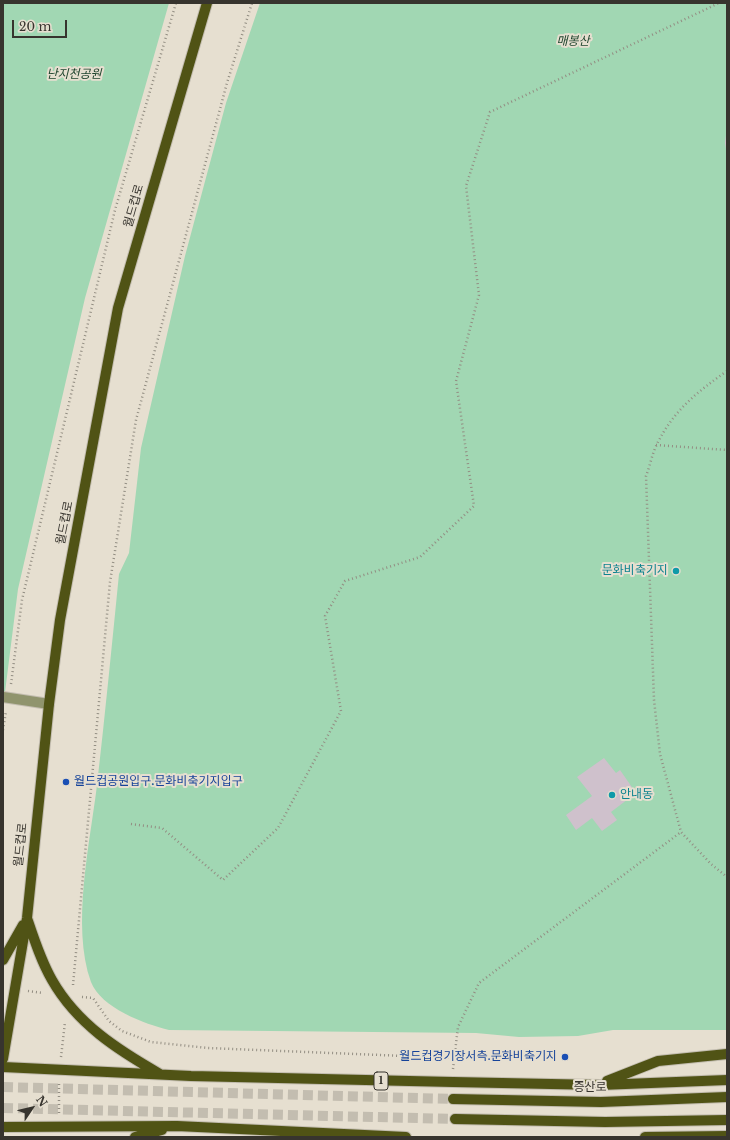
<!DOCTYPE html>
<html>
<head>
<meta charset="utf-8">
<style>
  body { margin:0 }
  #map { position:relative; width:730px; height:1140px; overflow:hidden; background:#e6dfd0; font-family:"Libre Baskerville",serif }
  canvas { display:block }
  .frame { position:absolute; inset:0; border:4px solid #37342e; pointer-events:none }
  .north { position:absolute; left:12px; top:1088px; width:40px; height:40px; -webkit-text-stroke:3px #e6dfd0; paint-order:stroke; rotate:55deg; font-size:11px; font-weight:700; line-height:16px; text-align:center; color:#37342e }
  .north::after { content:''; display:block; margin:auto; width:14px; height:18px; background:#37342e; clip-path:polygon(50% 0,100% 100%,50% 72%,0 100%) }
  .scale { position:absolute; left:12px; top:20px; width:55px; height:18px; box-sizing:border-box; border:2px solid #37342e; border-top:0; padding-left:5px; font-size:12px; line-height:14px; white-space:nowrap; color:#37342e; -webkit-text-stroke:3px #e6dfd0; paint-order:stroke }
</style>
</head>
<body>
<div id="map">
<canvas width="730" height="1140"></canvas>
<div class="frame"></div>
<div class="north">N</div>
<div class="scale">20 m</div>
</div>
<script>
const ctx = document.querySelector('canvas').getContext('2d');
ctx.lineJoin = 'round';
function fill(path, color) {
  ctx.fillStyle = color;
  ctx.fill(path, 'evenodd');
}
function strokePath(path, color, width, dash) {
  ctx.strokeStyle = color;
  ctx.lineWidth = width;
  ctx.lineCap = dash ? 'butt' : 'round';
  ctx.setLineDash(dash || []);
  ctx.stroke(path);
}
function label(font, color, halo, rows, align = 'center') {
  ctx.font = font + ' "Libre Baskerville","Noto Sans KR",serif';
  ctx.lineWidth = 4;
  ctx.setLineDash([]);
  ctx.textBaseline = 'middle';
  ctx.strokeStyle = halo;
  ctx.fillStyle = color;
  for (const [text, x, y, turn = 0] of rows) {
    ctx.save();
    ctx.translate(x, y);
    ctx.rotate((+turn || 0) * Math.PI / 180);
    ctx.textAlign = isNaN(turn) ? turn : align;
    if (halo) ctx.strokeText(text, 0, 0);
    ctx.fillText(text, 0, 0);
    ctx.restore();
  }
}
fill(new Path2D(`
  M3,3h166l-84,295 -67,291 -15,119z
  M260,3h467v1027h-114l-35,6 -59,1 -43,-4 -307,-3c-24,-6 -68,-22 -78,-48 -20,-56 -1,-139 6,-197 8,-70 15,-141 22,-211l10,-21 12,-105 44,-192 41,-153z`), '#a1d7b3');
fill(new Path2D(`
  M726,135h1v20l-2,-12z
  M604,758l12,15 4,-3 16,23 -25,19 6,8 -15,11 -10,-13 -16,12 -10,-15 26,-19 -15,-19z`), '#cfc1cc');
strokePath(new Path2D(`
  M3,1087l450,12
  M3,1108l452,11`), '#c3bdb0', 10, [10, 5]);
const minor = new Path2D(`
  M3,697l46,7`);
const major = new Path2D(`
  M27,918c7,21 14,43 25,62 25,44 66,70 108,94
  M3,960l20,-35
  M3,1059l24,-141 22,-214 11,-84 58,-312 89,-305
  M3,1067l188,9 262,6 147,3 127,-5
  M607,1081l51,-20 69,-7
  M453,1099l148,3 126,-5
  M455,1119l150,3 122,-2
  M3,1127l174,-1 229,11
  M135,1137l27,-7
  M645,1137l82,-1`);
strokePath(minor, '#c3bdb0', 12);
strokePath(major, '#c3bdb0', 12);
strokePath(new Path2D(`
  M727,371c-30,21 -53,39 -70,73 -5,10 -7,22 -11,32l8,224 6,54 21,78 30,32 16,13
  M656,445l71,5
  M11,684l11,-84 93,-390 61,-207
  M3,730l3,-19
  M131,824l31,4 61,52 55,-52 63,-117 -16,-95 20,-35 75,-24 54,-51 -18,-125 23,-86 -13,-109 24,-74 229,-109
  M73,985l37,-403 26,-162 91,-337 25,-80
  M28,991l15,2
  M82,997l11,1 16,23 13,10 29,11 57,6 246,10
  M61,1057l4,-35
  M453,1069l5,-42 21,-44 202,-151
  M59,1113v-29`), '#938e83', 2.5, [1, 3]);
strokePath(minor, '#90946d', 10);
strokePath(major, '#505315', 10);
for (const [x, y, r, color] of [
  [676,571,4,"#0f9aa8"],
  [66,782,4,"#1a4fb4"],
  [612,795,4,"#0f9aa8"],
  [565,1057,4,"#1a4fb4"]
]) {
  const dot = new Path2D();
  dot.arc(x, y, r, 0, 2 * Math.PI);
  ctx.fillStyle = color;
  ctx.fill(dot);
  strokePath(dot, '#e6dfd0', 1.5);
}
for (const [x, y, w] of [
  [381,1081,14]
]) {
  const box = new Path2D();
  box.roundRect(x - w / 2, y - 9, w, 18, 3);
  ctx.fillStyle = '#e6dfd0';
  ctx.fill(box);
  strokePath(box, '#37342e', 1);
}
label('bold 11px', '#37342e', null, [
  ["1",381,1081]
]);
label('italic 12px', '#183f28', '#e6dfd0', [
  ["매봉산",573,42],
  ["난지천공원",74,75]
]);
label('12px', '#37342e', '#e6dfd0', [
  ["월드컵로",134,206,-74],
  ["월드컵로",65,523,-79],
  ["월드컵로",21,845,-84],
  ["증산로",590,1088]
]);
label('12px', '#0d838f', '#e6dfd0', [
  ["문화비축기지",668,571],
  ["안내동",620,795,"left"]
], 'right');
label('12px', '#164399', '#e6dfd0', [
  ["월드컵공원입구.문화비축기지입구",74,782],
  ["월드컵경기장서측.문화비축기지",557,1057,"right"]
], 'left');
</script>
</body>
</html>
